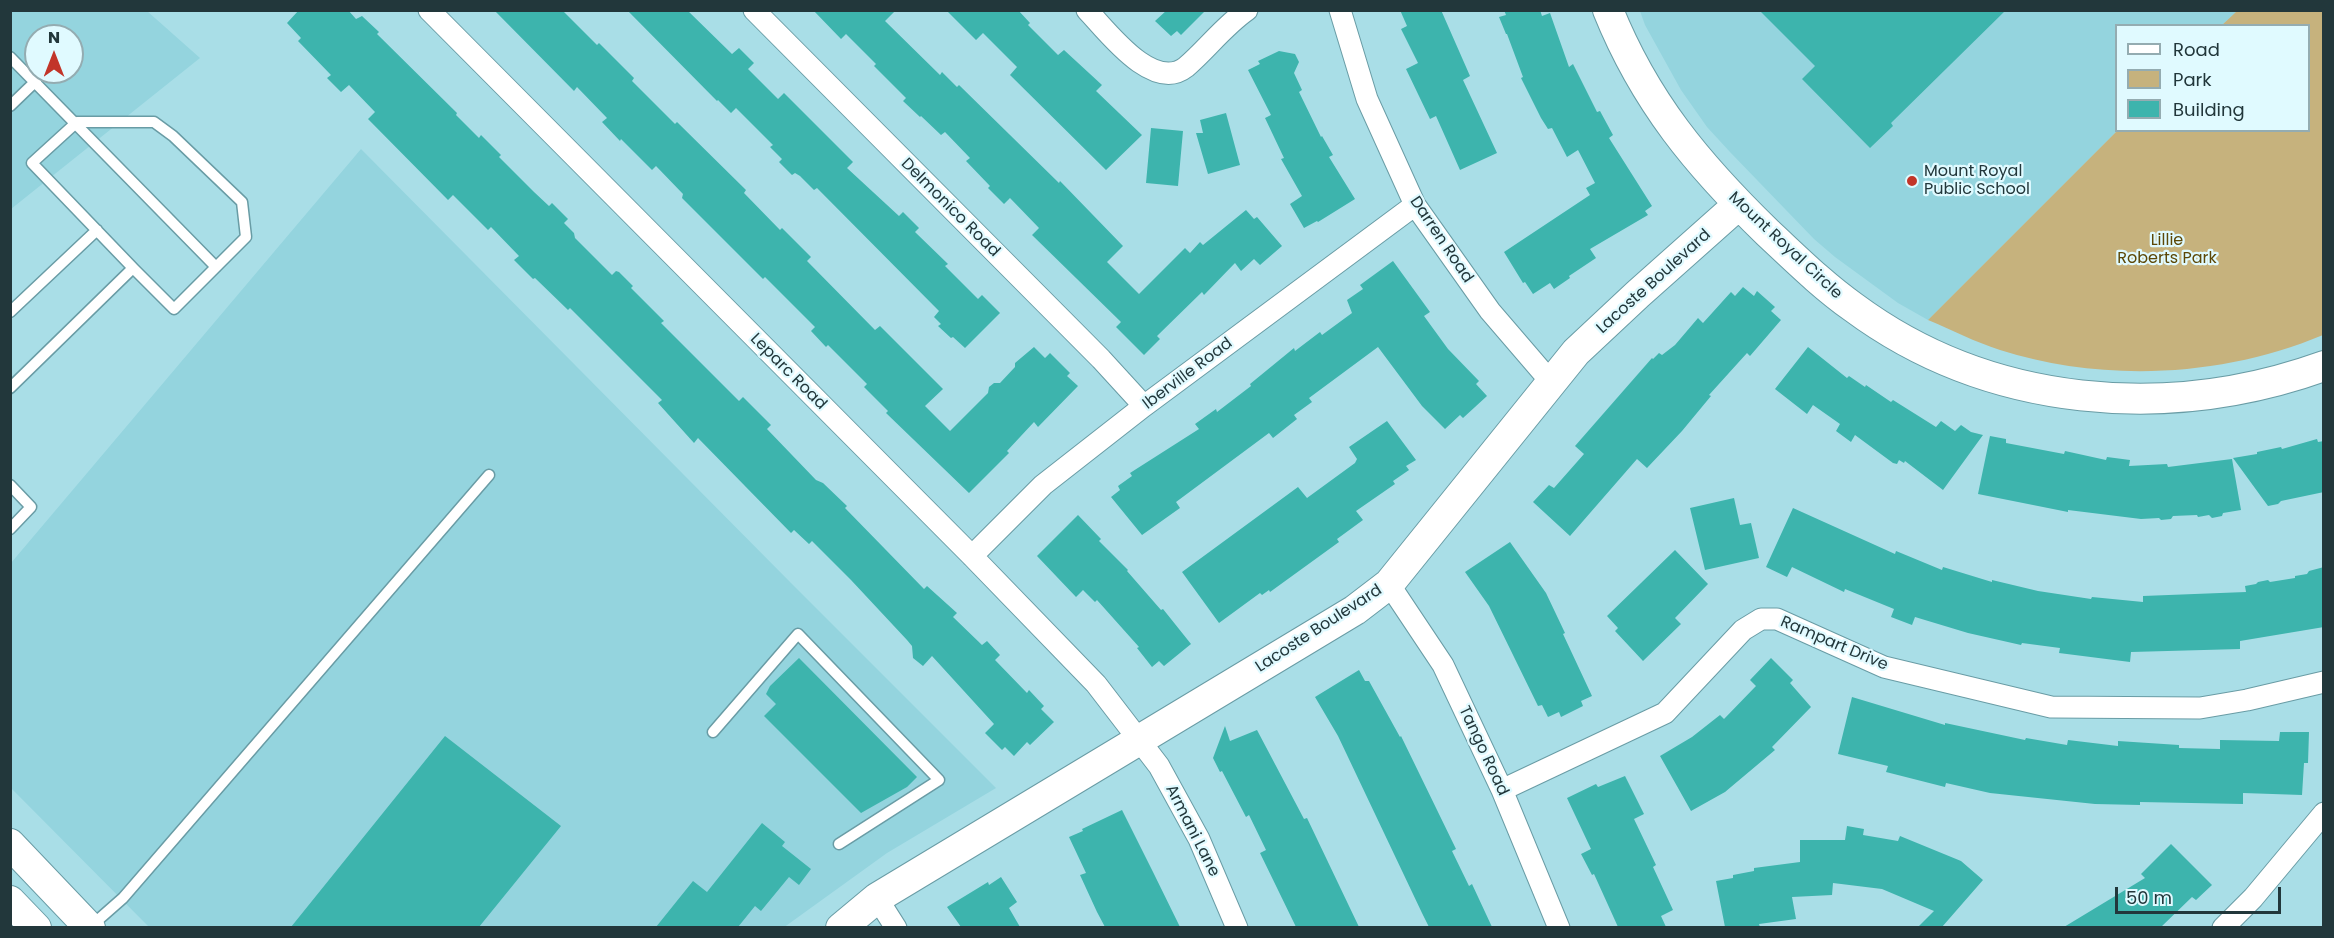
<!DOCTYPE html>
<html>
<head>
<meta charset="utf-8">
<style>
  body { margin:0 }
  #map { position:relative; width:2334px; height:938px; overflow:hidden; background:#a9dee7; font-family:Poppins,sans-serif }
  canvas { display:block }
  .frame { position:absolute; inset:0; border:12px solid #22373b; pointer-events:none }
  .legend { position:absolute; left:2115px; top:24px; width:195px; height:108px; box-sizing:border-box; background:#e0faff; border:2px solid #94acb1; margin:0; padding:8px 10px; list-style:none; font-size:18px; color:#22373b }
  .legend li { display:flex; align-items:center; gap:12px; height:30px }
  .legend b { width:30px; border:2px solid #94acb1 }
  .north { position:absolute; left:24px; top:24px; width:60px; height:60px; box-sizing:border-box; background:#e0faff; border:2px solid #94acb1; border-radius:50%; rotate:0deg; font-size:16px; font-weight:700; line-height:24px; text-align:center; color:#22373b }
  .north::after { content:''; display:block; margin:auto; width:21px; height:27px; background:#c23529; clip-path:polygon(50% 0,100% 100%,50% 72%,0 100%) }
  .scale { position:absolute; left:2115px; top:887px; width:166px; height:27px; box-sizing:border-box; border:3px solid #22373b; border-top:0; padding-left:8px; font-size:18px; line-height:21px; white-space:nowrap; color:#22373b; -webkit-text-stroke:4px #e0faff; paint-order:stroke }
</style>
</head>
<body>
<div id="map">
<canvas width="2334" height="938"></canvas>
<div class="frame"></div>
<ul class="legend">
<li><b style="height:8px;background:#fff"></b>Road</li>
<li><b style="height:16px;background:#c6b27d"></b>Park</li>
<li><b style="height:16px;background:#3db4ad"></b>Building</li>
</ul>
<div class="north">N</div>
<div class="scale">50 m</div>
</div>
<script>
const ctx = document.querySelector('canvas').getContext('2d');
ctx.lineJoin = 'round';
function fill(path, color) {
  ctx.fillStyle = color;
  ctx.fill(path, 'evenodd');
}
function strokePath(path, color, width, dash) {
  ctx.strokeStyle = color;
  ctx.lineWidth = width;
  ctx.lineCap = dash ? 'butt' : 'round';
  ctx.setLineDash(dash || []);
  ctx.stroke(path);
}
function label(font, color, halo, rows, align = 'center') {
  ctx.font = font + ' Poppins,sans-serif';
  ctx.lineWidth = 4.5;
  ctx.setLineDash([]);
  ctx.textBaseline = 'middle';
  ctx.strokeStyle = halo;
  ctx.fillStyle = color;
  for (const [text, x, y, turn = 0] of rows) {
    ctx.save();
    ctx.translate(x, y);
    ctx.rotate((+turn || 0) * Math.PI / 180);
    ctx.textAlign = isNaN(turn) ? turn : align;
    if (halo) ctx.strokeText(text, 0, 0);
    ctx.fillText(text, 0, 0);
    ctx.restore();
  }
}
fill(new Path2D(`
  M11,11h136l53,47 -189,151zM36,36h36v36h-36z
  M1640,11h597l-15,14 -106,1 1,105 -189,189 -30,-17 -63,-46 -21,-18 -84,-87 -23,-25 -26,-37 -36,-65z
  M361,149l430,434 205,205 -109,65 -104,75 -634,-1 -138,-139v-225z`), '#94d4de');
fill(new Path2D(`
  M2237,11h86v324c-100,42 -219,48 -323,15 -25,-8 -48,-20 -72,-30l189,-189 191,-1v-104l-86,-1z`), '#c6b27d');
fill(new Path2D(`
  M299,10h49l8,9 6,-3 17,16 -2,2 80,79 -1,2 23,23 2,-3 20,20 -2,2 35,35 15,14 3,-3 16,16 -4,4 10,10 1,5 37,37 4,-4 3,1 14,14 -2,2 33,33 -3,2 78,78 4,-4 28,28 -4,4 49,51 7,3 24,23 -2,2 79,81 3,-3 30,27 -4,4 29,28 5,-4 13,14 -5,5 32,33 2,-3 15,16 -3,3 13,13 -24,23 -3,-3 -13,14 -9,-9 -3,3 -17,-17 9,-9 -62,-68 -9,10 -10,-8 -1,-12 -5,-6 -56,-60 -39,-39 -3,3 -15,-14 -3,3 -93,-95 -4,5 -36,-40 4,-3 -92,-92 -2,2 -33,-32 -2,1 -19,-19 5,-4 -28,-29 -3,3 -35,-35 -5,5 -80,-81 7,-7 -26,-27 -8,7 -14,-14 4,-3 -33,-34 3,-3 -14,-15z
  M494,10h68l35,35 2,-2 35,35 -2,3 43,43 2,-2 69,68 -2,3 36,37 2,-2 29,29 -4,4 68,69 5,-4 63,63 -18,17 25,25 38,-38 1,-6 5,-4h6l15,-16v-4l19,-16 11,11 5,-5 20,20 -3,3 11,10 -40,41 -4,-5 -27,29 2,2 -40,40 -83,-80 2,-2 -24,-24 3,-3 -39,-39 -2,2 -15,-16 4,-4 -50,-50 -2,2 -81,-81 1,-4 -27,-28 -4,4 -31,-31 -1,2 -18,-19 5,-4 -30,-31 -3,4z
  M627,10h60l45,44 7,-6 15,15 -6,6 30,30 6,-6 69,69 -6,6 52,48 4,-4 16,16 -4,4 33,32 -3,2 33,33 4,-4 18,18 -35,35 -12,-11 -2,1 -13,-12 3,-2 -7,-7 5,-6 -122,-123 -3,2 -14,-14 -5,-3 -3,2 -13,-13 3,-3 -12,-12 3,-2 -37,-37 -5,5 -13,-13 -1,1z
  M813,10h83l-11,11 55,54 2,-3 15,15 2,-2 100,98 1,-2 63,65 -16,16 32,32 46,-46 5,5 10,-11 3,3 43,-35 8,9 3,-2 25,29 -22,19 -6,-6 -13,12 -6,-8 -31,32 -2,-3 -45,44 3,3 -16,16 -28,-28 5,-5 -89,-87 7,-7 -29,-30 -6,6 -16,-16 2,-2 -24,-25 4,-3 -25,-26 -4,3 -20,-19 -1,1 -17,-16 3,-3 -32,-32 2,-2 -30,-30 -5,5z
  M946,10h72l12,13 -2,2 30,30 6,-5 38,35 -6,6 46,44 -36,35 -96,-95 7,-8 -34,-34 -7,7z
  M1167,10h39l-25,25 -4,-4 -6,5 -16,-15z
  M1400,10h41l29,66 -7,4 34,73 -37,17 -24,-54 -6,3 -24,-50 12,-6 -17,-34 6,-3z
  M1504,10h36l2,6 8,-3 19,54 4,-3 24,48 3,-1 13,24 -4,3 43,68 -7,5 3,4 -58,34 6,9 -27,18 1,2 -16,11 -4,-6 -17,11 -8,-12 -2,1 -19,-31 86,-57 -4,-7 9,-5 -17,-33 -11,7 -15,-29 -4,1 -7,-11 -20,-40 2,-1 -16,-43h-1l-7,-17 7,-2z
  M1759,10h247l-115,113 2,3 -23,22 -68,-69 13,-13z
  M1279,51l16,3 4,8 -5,11 8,17 -3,2 22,45 1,-1 11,19 -4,2 26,42 -37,23 -1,-1 -13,7 -14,-24 12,-8 -21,-37 3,-1 -19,-40 6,-3 -23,-45 12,-6 -2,-3z
  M1226,113l14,52 -32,9 -12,-41h7l-3,-13z
  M1151,128l32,3 -5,55 -32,-3z
  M1393,261l37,51 -6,4 24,33 31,32 -3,3 11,12 -24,22 -3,-3 -15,14 -23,-23 -44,-59 -69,51 3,4 -18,13 3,4 -24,19 -4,-5 -93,69 4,6 -38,27 -31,-38 9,-7 -2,-4 14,-10 -2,-3 69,-44 -4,-5 21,-15 1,3 34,-26 -1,-2 44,-36 1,3 25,-19 2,3 30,-22 -5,-13 16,-11 -3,-4z
  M1743,287l11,9 3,-5 18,16 -4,4 10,9 -31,36 -3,-3 -38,42 2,1 -29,35 -35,37 -10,-9 -67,77 -37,-34 16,-17 5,3 30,-34 -9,-8 77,-88 1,1 6,-6 3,2 13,-10 23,-27 5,5 28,-31 4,4z
  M1808,347l39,31 2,-2 16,11 1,-2 25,17 2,-2 43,27 5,-6 14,10 6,-6 10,7 12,3 -40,55 -38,-29 -1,2 -5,-3 -2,4 -4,-1 -38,-28 -4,7 -15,-11 4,-7 -27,-19 -6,9 -32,-25z
  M1387,421l29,39 -10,6 3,4 -16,11 2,3 -39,27 7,9 -26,19 2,3 -69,50 -1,-2 -7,5 -2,-2 -41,30 -37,-51 116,-85 9,11 48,-35 2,-4 -8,-12z
  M1990,436l16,3v4l58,11 1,-3 41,9 1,-3 23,3 -1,6 38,-2 1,3 64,-8 9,51 -18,3 -1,3 -10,2 -3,-3 -11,2 -1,-2 -24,1 -2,3 -10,1 -2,-2 -18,1 -73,-9v2l-90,-18z
  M2317,439l1,3 6,-1v51l-43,9 -3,3 -10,2 -35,-48 24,-4v-2l24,-5 1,2z
  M1734,498l6,27 11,-2 8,35 -54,12 -15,-62z
  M1793,508l102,46 1,-3 46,19 1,-3 49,15v-2l46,11 53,8 1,-2 51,5v-6l103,-4 -1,-6 11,-2 2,-2 10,-2 2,2 25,-4v-2l12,-2 2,-3 15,-4v60l-84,14v8l-109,3 -1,10 -71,-9 1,-5 -38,-5 -1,2 -53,-12 -53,-16 -3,8 -21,-8 3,-8 -49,-20 -1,3 -52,-25 -5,10 -21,-10z
  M1078,515l23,24 -2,2 29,29 -1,1 34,39 2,-1 28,35 -27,22 -5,-5 -7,6 -15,-19 2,-1 -42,-47 -2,2 -12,-12 -7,7 -39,-41z
  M1510,542l36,51 19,40 -2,1 29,62 -11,5 2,5 -22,11 -2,-5 -11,5 -6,-12 -4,1 -49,-100 -24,-34z
  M1675,550l33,34 -33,34 6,6 -38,37 -28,-30 3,-3 -11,-12z
  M799,658l118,119 -10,10 -46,26 -97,-97 12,-12 -10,-10 4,-8z
  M1771,658l22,22 -3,3 21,24 -39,40 3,3 -50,42 -34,19 -31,-55 32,-19 28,-22 4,4 32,-33 -6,-6z
  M1359,670l6,11h4l31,56 1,-1 55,113 -4,2 17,35 3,-2 20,43h-63l-7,-14 -84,-177 -23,-39z
  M1852,697l93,28v-2l80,17 1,-2 41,7 1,-5 50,6v-5l61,4v3l41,1v-9l59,1 1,-9h29l-1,31h-4l-2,32 -59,-2v11l-103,-2v3l-45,-1 -105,-11 -44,-10 -1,4 -59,-15 2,-6 -50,-12z
  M1225,726l5,15 27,-11 47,89 3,-1 52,109h-63l-36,-74 6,-3 -17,-35 -3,2 -24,-46 -2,1 -7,-14z
  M445,736l116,90 -82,101h-188z
  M1625,776l19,38 -10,5 22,46 -3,2 20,43 -12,6 5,11h-48l-24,-53 -2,1 -11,-21 10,-5 -24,-51 29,-14 2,3z
  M1122,810l32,64 26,53h-75l-8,-15 -17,-37 6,-2 -17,-36 14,-6 -1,-2z
  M762,823l23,19 -3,4 29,23 -12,16 -10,-8 -28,34 -6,-5 -17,21h-82l37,-46 14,11z
  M1847,826l17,3 -1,6 35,6 2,-5 61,25 22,19 -41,47h-24l16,-16 -52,-22 -49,-6 -1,12 -40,2 4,22 -37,5 1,3h-35l-9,-46 17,-3v-3l21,-4v-3l46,-6v-22h45z
  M2171,844l41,41 -16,15 -4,-3 -31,30h-97l81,-49 -4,-4z
  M1001,877l16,25 -8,6 11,19h-59l-14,-20 41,-25 1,3z`), '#3db4ad');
const lane = new Path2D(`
  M10,57l206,210
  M10,106l26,-25
  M10,312l87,-82
  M10,388l123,-120 41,41 72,-72 -4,-35 -69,-66 -19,-14h-77l-45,41 101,105
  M10,485l21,22 -21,22
  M713,732l85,-98 141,146 -100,64
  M90,927l33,-29 366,-423`);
const street = new Path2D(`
  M429,10l543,546 124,128 63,82 40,73 38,89
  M754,10l347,349 43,47
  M1087,10c20,21 66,83 99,57 21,-18 38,-41 61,-57
  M1340,10l27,89 48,106 75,106 61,71
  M972,556l71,-71 101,-79 271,-201
  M1389,584l54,81 59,125 57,138
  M1502,790l163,-77 78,-83 18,-11h16l107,48 167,40 149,1 47,-8 77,-18
  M877,898l19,30
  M2223,928l30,-30 71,-85`);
const secondary = new Path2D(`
  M1608,10c37,92 90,155 160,223 28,26 54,52 85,74 136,101 315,115 471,59
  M10,844l80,84
  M10,901l26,27
  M841,928l36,-30 478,-288 34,-26 187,-232 62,-58 100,-89`);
strokePath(lane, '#699ca5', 13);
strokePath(street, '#699ca5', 23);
strokePath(secondary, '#699ca5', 32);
strokePath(lane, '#fff', 10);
strokePath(street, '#fff', 21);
strokePath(secondary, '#fff', 30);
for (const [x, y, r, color] of [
  [1912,181,6,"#c23529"]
]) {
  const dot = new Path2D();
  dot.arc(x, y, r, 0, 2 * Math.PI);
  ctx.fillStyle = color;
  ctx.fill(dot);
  strokePath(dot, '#e0faff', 2);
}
label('16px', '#22373b', '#e0faff', [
  ["Mount Royal",1924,172],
  ["Public School",1924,190]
], 'left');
label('16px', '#22373b', '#e0faff', [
  ["Delmonico Road",950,208,45],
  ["Darren Road",1441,240,56],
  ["Mount Royal Circle",1785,246,43],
  ["Lacoste Boulevard",1654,282,-42],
  ["Leparc Road",788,372,45],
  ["Iberville Road",1188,374,-37],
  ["Lacoste Boulevard",1319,629,-33],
  ["Rampart Drive",1834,644,23],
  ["Tango Road",1483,751,65],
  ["Armani Lane",1192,831,63]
]);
label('16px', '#5c4706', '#e0faff', [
  ["Lillie",2167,241],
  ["Roberts Park",2167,259]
]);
</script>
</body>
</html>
